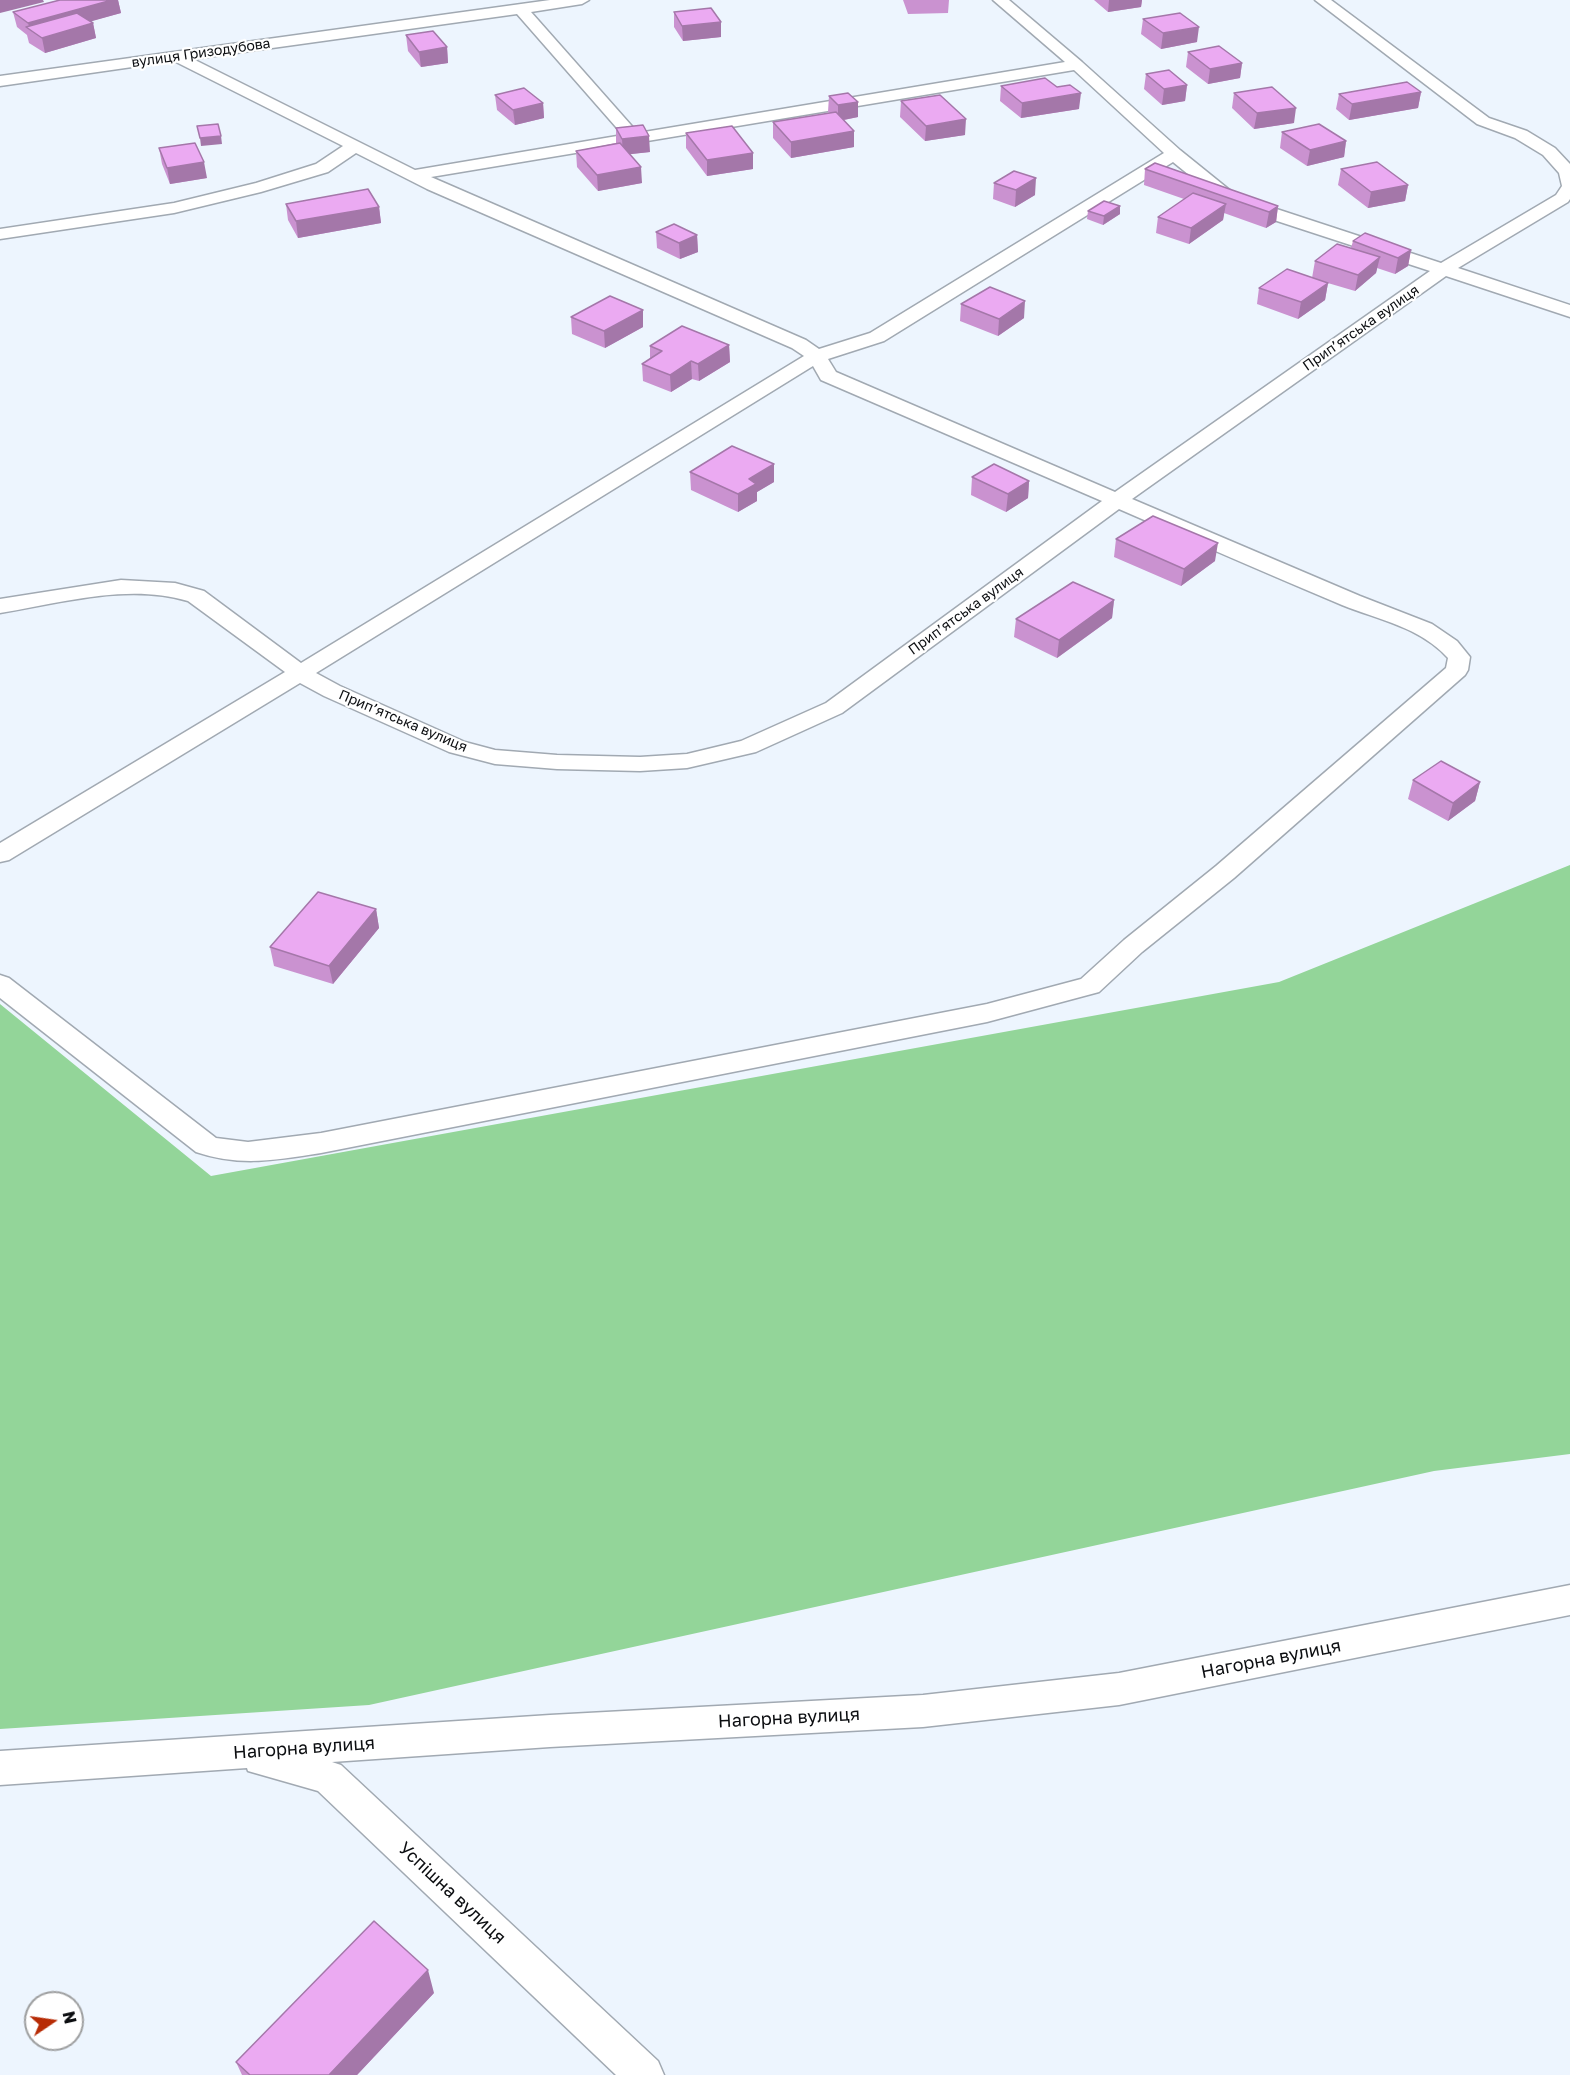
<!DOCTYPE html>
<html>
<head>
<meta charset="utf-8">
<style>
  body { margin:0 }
  #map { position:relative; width:1570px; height:2075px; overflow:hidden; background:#edf5fe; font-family:"Golos Text",sans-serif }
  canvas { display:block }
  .north { position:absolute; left:24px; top:1991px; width:60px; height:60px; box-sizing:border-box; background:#fff; border:2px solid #9e9fa0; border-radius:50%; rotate:77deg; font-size:16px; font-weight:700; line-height:24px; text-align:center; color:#0c0e11 }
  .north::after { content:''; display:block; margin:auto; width:21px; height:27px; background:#b72c06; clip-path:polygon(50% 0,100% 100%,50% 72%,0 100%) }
</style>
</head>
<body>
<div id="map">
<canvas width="1570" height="2075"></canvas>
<div class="north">N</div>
</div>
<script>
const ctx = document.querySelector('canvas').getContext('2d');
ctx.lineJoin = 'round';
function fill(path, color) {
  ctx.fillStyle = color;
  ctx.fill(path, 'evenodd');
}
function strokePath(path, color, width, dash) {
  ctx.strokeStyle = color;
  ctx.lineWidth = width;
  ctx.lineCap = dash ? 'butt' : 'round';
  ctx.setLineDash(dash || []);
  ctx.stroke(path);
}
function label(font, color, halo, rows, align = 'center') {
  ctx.font = font + ' "Golos Text",sans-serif';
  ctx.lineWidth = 4.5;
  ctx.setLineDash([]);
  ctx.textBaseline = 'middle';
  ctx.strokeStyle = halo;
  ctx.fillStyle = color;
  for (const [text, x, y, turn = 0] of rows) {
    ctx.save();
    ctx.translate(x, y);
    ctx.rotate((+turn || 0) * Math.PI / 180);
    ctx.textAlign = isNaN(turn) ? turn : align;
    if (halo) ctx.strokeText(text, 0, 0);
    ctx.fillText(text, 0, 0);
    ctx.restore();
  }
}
fill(new Path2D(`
  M1570,865v589l-136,17 -1065,234 -369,24v-725l211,172 1068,-194z`), '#93d599');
const minor = new Path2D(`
  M550,0h39l-7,4 -51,8 107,121 427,-71 -72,-62h16l73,62 98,88 57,46 204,67 115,-68 6,-9 -3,-13 -16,-18 -28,-17 -38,-14 -162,-124h16l158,118 38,13 28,17 15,16v35l-2,3 -110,66 112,37v12l-124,-41 -314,223 228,97 72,28 25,17 13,16 -2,13 -3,5 -231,203 -92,74 -43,40 -112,30 -666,131c-46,7 -80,14 -125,-1l-196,-154v-23l9,3 207,160 32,4 73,-9 666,-129 94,-25 43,-39 92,-74 230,-198 2,-10c-28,-31 -69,-38 -106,-53 -74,-31 -149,-64 -223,-96l-277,204 -86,39 -69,16 -47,3 -83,-2 -62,-5 -46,-12 -125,-56 -24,-13 -291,177 -9,2v-19l285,-171 -97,-71c-60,-18 -127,2 -188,12v-14l121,-19 54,3 29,8 97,72 503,-307 -12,-8 -365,-159 -71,-36 -28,19 -67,20 -87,21 -174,26v-10l174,-26 82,-20 60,-19 27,-18 -169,-85 -174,25v-10zM517,14l106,121 -208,35 -222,-111zM1074,70l90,83 -294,180 -51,16 -13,-9 -375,-163zM1173,162l52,42 205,67 -315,221 -279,-120 -8,-13 56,-18zM813,366l8,14 281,121 -276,202 -85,38 -54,13 -47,3 -83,-2 -62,-5 -30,-8 -125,-56 -24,-13z
  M1570,1585v30l-451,90 -196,22 -373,20 -218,15 9,3 317,296 6,14h-48l-298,-284 -70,-20 -1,-3 -247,17v-34l550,-36 373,-20 196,-22z`);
strokePath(minor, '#a1a9b2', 3);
fill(minor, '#fff');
fill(new Path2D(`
  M60,0h58l3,13 -30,8 2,2 3,15 -51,15 -16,-10 -2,-8 -10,-8 -4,-15z
  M903,0h46l-1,13 -40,1z
  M1094,0h48l-1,7 -33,5z
  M674,12l47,25 -38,4 -9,-14z
  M1143,19l54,23 -36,7 -20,-15z
  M406,35l41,12 1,16 -27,4 -13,-16z
  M1188,52l54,11 -2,15 -32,6 -22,-17z
  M1146,74l41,11 -2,16 -23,4 -18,-16z
  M1001,86l78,23 -58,9 -21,-17z
  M1421,92l-3,16 -69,12 -13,-11 3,-15z
  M1234,93l60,30 -40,6 -22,-21z
  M495,95l48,8 1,15 -29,7 -18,-15z
  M829,96l29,6v15l-14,3 10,11v16l-63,11 -18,-20v-16l57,-9 -2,-1z
  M901,101l64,34 -40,6 -25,-24z
  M616,128l34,24 -20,2 12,29 -44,8 -21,-24 -1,-16 40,-8z
  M1282,132l64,9 -2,16 -37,9 -27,-18z
  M686,133l67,20v16l-46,7 -21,-28z
  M159,148l48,30 -37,6 -8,-20z
  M1145,169l133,37 -2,16 -10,6 -42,-15 -1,7 -34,24 -33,-11 2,-16 26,-18 -40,-14z
  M1341,169l67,16 -3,16 -37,7 -30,-23z
  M994,183l41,12 -20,12 -22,-8z
  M286,204l93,3 2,16 -83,15 -10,-18z
  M1088,211l32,3 -17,11 -16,-6z
  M656,232l41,3 1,17 -18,7 -23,-11z
  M1353,241l58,9 -3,16 -13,8 -18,-6 -1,5 -21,18 -34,-10 7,2 -3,17 -27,19 -41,-15 2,-16 53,-10 3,-17 36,-13z
  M961,304l63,14 -26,18 -38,-15z
  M643,310v17l-38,21 -33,-14 -1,-17z
  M729,345l1,17 -31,19 -7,-2 -21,13 -28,-11 -1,-17 8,-5v-13z
  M690,472l84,10 -17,10v9l-19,11 -47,-22z
  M972,477l57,4 -1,17 -22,14 -35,-17z
  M1116,539l99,22 -34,25 -67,-29z
  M1114,600l-2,18 -55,40 -43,-21 2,-18z
  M1413,780l67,2 -5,19 -27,20 -40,-22z
  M376,909l3,19 -46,56 -59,-18 -4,-19z
  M434,1993l-77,82h-115l-6,-13z`), '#ca92d0');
fill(new Path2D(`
  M0,0h43l1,2 -44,11z
  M112,0h6l3,13 -82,23 -9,-6 -2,-7z
  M1109,0h33l-1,7 -33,5z
  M721,22v15l-38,4 -1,-15z
  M93,23l3,15 -51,15 -3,-15z
  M1199,27l-2,15 -36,7 2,-16z
  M447,47l1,16 -27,4 -2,-15z
  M1242,63l-2,15 -32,6 2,-15z
  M1187,85l-2,16 -23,4 2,-16z
  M1421,92l-3,16 -69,12 3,-16z
  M1081,93l-2,16 -58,9 1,-15z
  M858,102v15l-20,4v-16z
  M543,103l1,15 -29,7 -2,-15z
  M1296,108l-2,15 -40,6 3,-16z
  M966,119l-1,16 -40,6 1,-15z
  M854,131v16l-63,11v-16z
  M221,136l1,8 -21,2 -1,-8z
  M649,136l1,16 -27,3 -1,-16z
  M1346,141l-2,16 -37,9 3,-16z
  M753,153v16l-46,7v-16z
  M204,162l3,16 -37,6 -3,-16z
  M641,167l1,16 -44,8 -1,-16z
  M1036,178l-1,17 -20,12 1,-17z
  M1408,185l-3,16 -37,7 3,-16z
  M1226,204l-3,16 -34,24 2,-16z
  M1120,206v8l-17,11 1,-9z
  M1278,206l-2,16 -10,6 3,-16z
  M379,207l2,16 -83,15 -2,-17z
  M697,235l1,17 -18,7 -1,-16z
  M1411,250l-3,16 -13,8 3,-16z
  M1380,257l-4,16 -21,18 3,-16z
  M1328,283l-3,17 -27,19 3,-17z
  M1025,301l-1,17 -26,18 1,-17z
  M643,310v17l-38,21 -1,-17z
  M729,345l1,17 -31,19 -1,-17z
  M691,361l1,18 -21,13 -1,-17z
  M774,464v18l-17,10v9l-19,11v-18l11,-15z
  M1029,481l-1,17 -22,14 2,-18z
  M1218,543l-3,18 -34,25 3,-17z
  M1114,600l-2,18 -55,40 2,-18z
  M1480,782l-5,19 -27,20 5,-18z
  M376,909l3,19 -46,56 -4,-18z
  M428,1970l6,23 -77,82h-28z`), '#a477a9');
const building = new Path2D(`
  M60,0h52l-84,23 -15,-11z
  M711,8l10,14 -39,4 -8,-14z
  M77,13l16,10 -51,15 -16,-11z
  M1180,13l19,14 -36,6 -20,-14z
  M433,31l14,16 -28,5 -13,-17z
  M1219,46l23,17 -32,6 -22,-17z
  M1169,70l18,15 -23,4 -18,-15z
  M1045,78l12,9 13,-2 11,8 -59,10 -21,-17z
  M1407,82l14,10 -69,12 -13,-10z
  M1272,87l24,21 -39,5 -23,-20z
  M524,88l19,15 -30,7 -18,-15z
  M848,93l10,9 -20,3 -9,-9z
  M940,95l26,24 -40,7 -25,-25z
  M836,112l18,19 -63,11 -18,-20z
  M218,124l3,12 -21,2 -3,-12z
  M1319,124l27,17 -36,9 -28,-18z
  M643,125l6,11 -27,3 -6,-11z
  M732,126l21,27 -46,7 -21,-27z
  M195,143l9,19 -37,6 -8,-20z
  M620,143l21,24 -44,8 -21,-24z
  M1377,162l31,23 -37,7 -30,-23z
  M1155,163l123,43 -9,6 -124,-43z
  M1014,171l22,7 -20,12 -22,-7z
  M368,189l11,18 -83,14 -10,-17z
  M1193,193l33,11 -35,24 -33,-11z
  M1104,201l16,5 -16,10 -16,-5z
  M674,224l23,11 -18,8 -23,-11z
  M1365,233l46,17 -13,8 -45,-17z
  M1337,244l43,13 -22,18 -43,-14z
  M1287,269l41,14 -27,19 -42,-14z
  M990,287l35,14 -26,18 -38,-15z
  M610,296l33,14 -39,21 -33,-14z
  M682,326l47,19 -31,19 -7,-3 -21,14 -28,-11 20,-13 -12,-5z
  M732,446l42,18 -25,15 7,5 -18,10 -48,-22z
  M994,464l35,17 -21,13 -36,-17z
  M1153,516l65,27 -34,26 -68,-30z
  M1073,582l41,18 -55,40 -43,-21z
  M1441,761l39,21 -27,21 -40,-23z
  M318,892l58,17 -47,57 -59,-19z
  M374,1921l54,49 -99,105h-79l-14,-13z`);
fill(building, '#ebaaf2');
strokePath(building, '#a477a9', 1.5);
label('14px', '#0c0e11', '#fff', [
  ["вулиця Гризодубова",201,53,-8],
  ["Прип’ятська вулиця",1361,328,-35],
  ["Прип’ятська вулиця",966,611,-36],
  ["Прип’ятська вулиця",403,721,23]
]);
label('18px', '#0c0e11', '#fff', [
  ["Нагорна вулиця",1271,1659,-11],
  ["Нагорна вулиця",789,1718,-3],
  ["Нагорна вулиця",304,1748,-4],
  ["Успішна вулиця",452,1893,43]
]);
</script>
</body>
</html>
